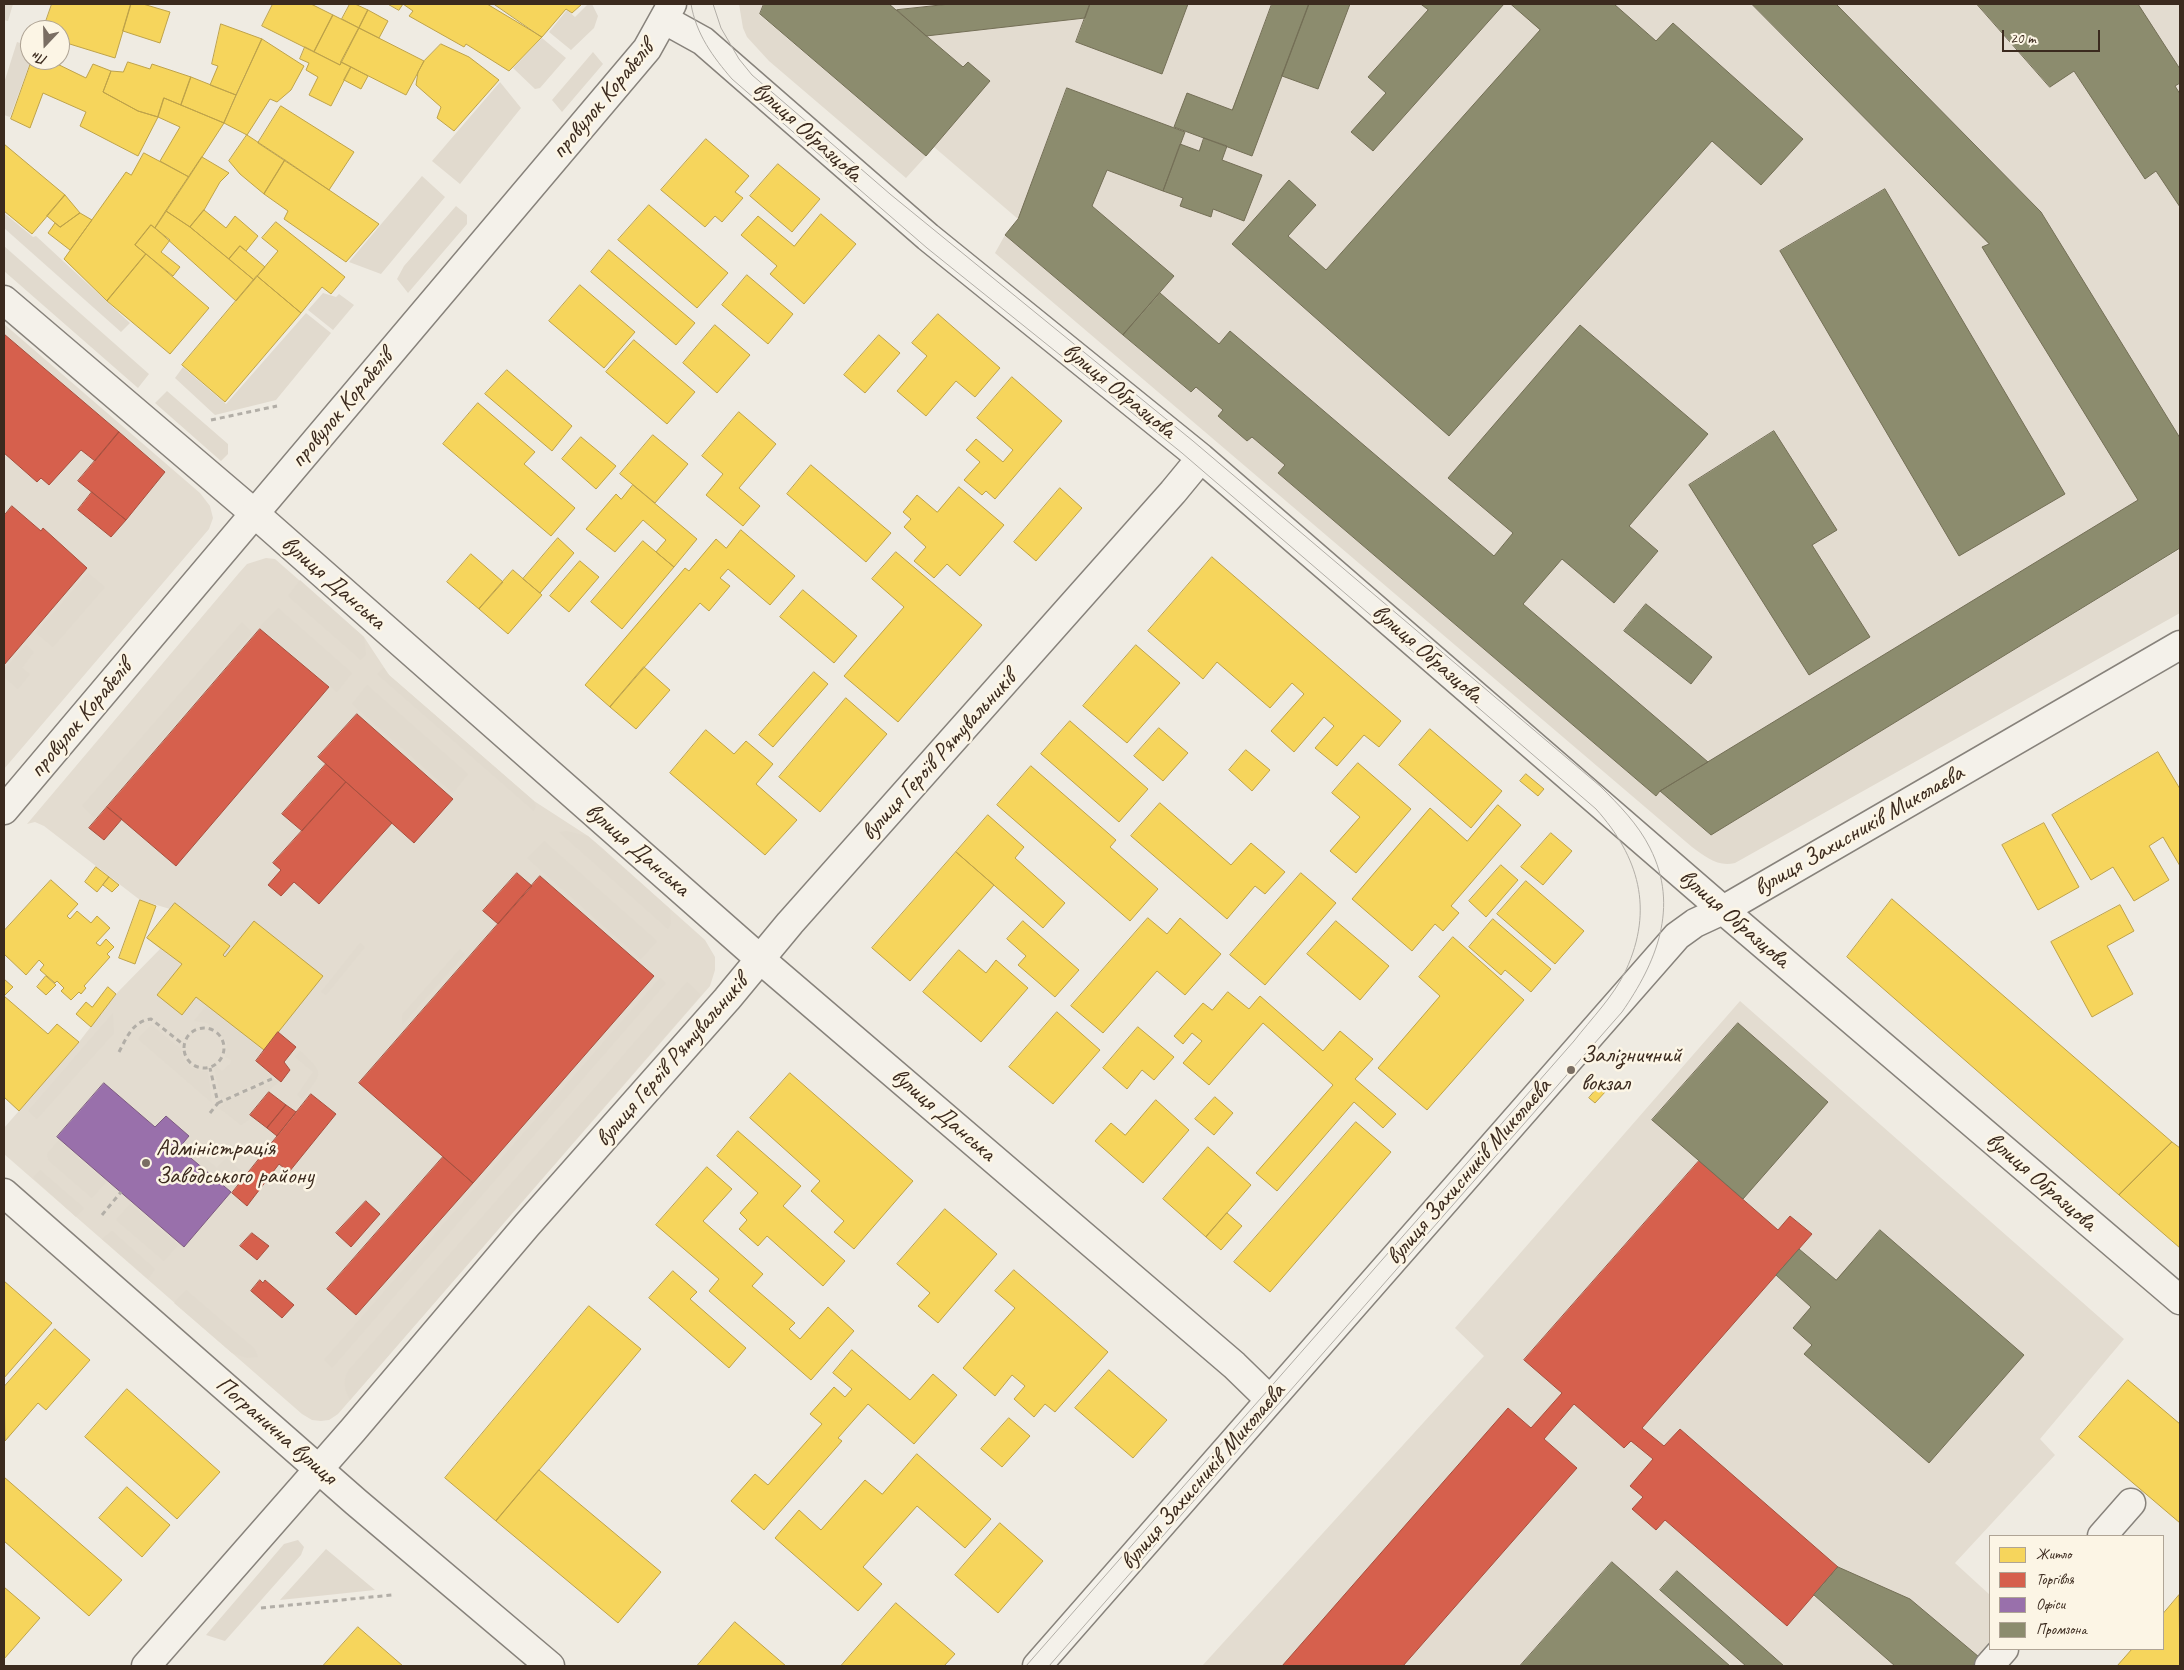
<!DOCTYPE html>
<html>
<head>
<meta charset="utf-8">
<style>
  body { margin:0 }
  #map { position:relative; width:2184px; height:1670px; overflow:hidden; background:#efebe2; font-family:Caveat,sans-serif }
  canvas { display:block }
  .frame { position:absolute; inset:0; border:5px solid #3b2a1e; pointer-events:none }
  .legend { position:absolute; left:1989px; top:1535px; width:175px; height:115px; box-sizing:border-box; background:#fcf5e5; border:1px solid #afa495; margin:0; padding:6px 9px; list-style:none; font-size:15px; color:#3b2a1e }
  .legend li { display:flex; align-items:center; gap:10px; height:25px }
  .legend b { width:25px; border:1px solid #afa495 }
  .north { position:absolute; left:20px; top:20px; width:50px; height:50px; box-sizing:border-box; background:#fcf5e5; border:1px solid #afa495; border-radius:50%; rotate:201deg; font-size:14px; font-weight:700; line-height:20px; text-align:center; color:#3b2a1e }
  .north::after { content:''; display:block; margin:auto; width:18px; height:22px; background:#7a6e63; clip-path:polygon(50% 0,100% 100%,50% 72%,0 100%) }
  .scale { position:absolute; left:2002px; top:30px; width:98px; height:22px; box-sizing:border-box; border:2px solid #3b2a1e; border-top:0; padding-left:6px; font-size:15px; line-height:18px; white-space:nowrap; color:#3b2a1e; -webkit-text-stroke:4px #fcf5e5; paint-order:stroke }
</style>
</head>
<body>
<div id="map">
<canvas width="2184" height="1670"></canvas>
<div class="frame"></div>
<ul class="legend">
<li><b style="height:14px;background:#f6d55c"></b>Житло</li>
<li><b style="height:14px;background:#d6604d"></b>Торгівля</li>
<li><b style="height:14px;background:#9970ab"></b>Офіси</li>
<li><b style="height:14px;background:#8c8c6e"></b>Промзона</li>
</ul>
<div class="north">Пн</div>
<div class="scale">20 m</div>
</div>
<script>
const ctx = document.querySelector('canvas').getContext('2d');
ctx.lineJoin = 'round';
function fill(path, color) {
  ctx.fillStyle = color;
  ctx.fill(path, 'evenodd');
}
function strokePath(path, color, width, dash) {
  ctx.strokeStyle = color;
  ctx.lineWidth = width;
  ctx.lineCap = dash ? 'butt' : 'round';
  ctx.setLineDash(dash || []);
  ctx.stroke(path);
}
function label(font, color, halo, rows, align = 'center') {
  ctx.font = font + ' Caveat,sans-serif';
  ctx.lineWidth = 5;
  ctx.setLineDash([]);
  ctx.textBaseline = 'middle';
  ctx.strokeStyle = halo;
  ctx.fillStyle = color;
  for (const [text, x, y, turn = 0] of rows) {
    ctx.save();
    ctx.translate(x, y);
    ctx.rotate((+turn || 0) * Math.PI / 180);
    ctx.textAlign = isNaN(turn) ? turn : align;
    if (halo) ctx.strokeText(text, 0, 0);
    ctx.fillText(text, 0, 0);
    ctx.restore();
  }
}
fill(new Path2D(`
  M764,4h1416v544l-469,287 -51,-44 -4,5 -378,-323 6,-8 -33,-28 -4,4 -29,-25 -23,-29 -4,5 -186,-157 13,-16 -84,-72 -8,9 -166,-142z
  M4,324l196,169 10,13 3,12 -4,11 -205,240z
  M266,558l9,1 89,78 25,38 145,126 54,35 13,11 104,93 10,17v13l-5,16 -372,428 -9,6 -8,1 -9,-1 -10,-6 -298,-260v-26l75,-86 37,-48 44,-45 -13,-11 23,-29 -30,-9 -96,-74 -9,-4 -8,2 212,-251 8,-9z
  M1740,1001l384,338 -84,100 15,16 -100,108 35,32v54l-9,17h-779l282,-310 -29,-28z`), '#e3dcd0');
fill(new Path2D(`
  M4,4h9l-5,17 -4,-1z
  M588,4h4l6,12 -4,12 -23,22 -22,-18 18,-22 8,7z
  M739,4h25l-4,11 166,141 -20,22 -137,-117 -22,-24 -4,-9z
  M542,38l24,20 -26,30 -5,1 -22,-21z
  M17,42l13,4 1,14 -21,57 -6,-2v-32z
  M593,52l10,12 -41,48 -10,-12z
  M500,82l21,26 -61,76 -28,-23z
  M422,176l23,21 -64,77 -32,-12z
  M456,206l11,9v9l-59,69 -11,-14 7,-13z
  M4,213l29,24 3,-1 94,87 -9,9 -117,-104z
  M1005,235l185,157 6,-5 27,23 -4,7 28,24 5,-4 33,28 -7,8 378,323 4,-5 50,44 470,-286v64l-445,250c-18,4 -29,-6 -43,-16l-697,-594z
  M4,246l145,128 -11,14 -134,-117z
  M323,293l13,4 3,-3 15,11 -21,25 -25,-20z
  M306,313l25,20 -55,67 -61,15 -40,-37 8,-11 43,37z
  M167,391l61,53v10l-7,7 -66,-58z
  M88,573l17,14 -52,60 -17,-14z
  M300,580l64,57 2,17 -5,6 -73,-64z
  M278,608l74,65 -15,19 -77,-65z
  M242,622l10,11 -157,185 -13,-12z
  M26,645l8,7 -12,16 8,6 -12,15 -14,-12v-7z
  M384,668l5,7 145,126 2,6 -2,4 -157,-137z
  M367,685l101,89 -15,19 -101,-89z
  M566,831l22,5 82,73 1,15 -3,5 -109,-97z
  M544,841l113,100 -16,18 -114,-101z
  M360,943l5,4 -39,48 -5,-3z
  M460,949l5,5 -63,71v-10z
  M660,978l6,5 -334,385 -8,-8z
  M687,982l14,13 -351,405c-5,-11 -8,-18 -2,-29z
  M206,1006l56,44 -8,12 18,14 -51,23 -7,-31 2,-2 6,5 8,-7 1,-4 -6,-3 2,-14 -4,-5 -16,-15 -13,-2z
  M113,1013l1,20 -77,86 -9,-8z
  M151,1025l30,24c2,16 11,22 27,22l4,32 -74,-64z
  M300,1051c25,23 23,21 2,48l-5,-4 16,-23 -18,-15z
  M276,1080l3,2c-11,8 -28,25 -30,38l-8,5 -22,-17 8,-8z
  M58,1141l48,41 -14,16 -44,-38 -1,-6z
  M190,1146l27,22 9,-10 19,16 -14,16 -46,-39z
  M40,1170l44,38 -8,9 -43,-39z
  M130,1204l48,41 -14,16 -48,-41z
  M112,1231l43,38 -7,10 -46,-40z
  M186,1290l69,59 3,8 -11,1 -15,-5 -58,-50z
  M298,1540l6,7 -3,8 -76,86 -19,-6 78,-91z
  M326,1549l49,41 -95,10z`), '#e1dace');
const homes = new Path2D(`
  M52,4h79l-16,54 -55,-17v-11h-17z
  M131,4h12l27,8 -10,31 -37,-12z
  M273,4h38l22,11 -19,37 -52,-26z
  M350,4h5l13,6 -9,18 -17,-9z
  M388,4h99l55,33 -33,34 -43,-27 -2,3 -55,-31 4,-5 -10,-7 -4,6z
  M494,4h88l-10,9 -6,-4 -24,28z
  M368,10l20,11 -9,17 -20,-10z
  M333,15l26,13 -19,37 -26,-13z
  M221,24l41,15 -26,56 -26,-10 8,-19 -6,-2z
  M359,28l65,33 -18,34 -65,-33z
  M262,39l42,27 -13,24 -14,12 -7,-3 -23,36 -23,-12z
  M441,44l28,13 30,23 -45,51 -17,-13 4,-11 -25,-22 2,-13 6,-11z
  M305,47l35,18 1,-3 10,5 -20,39 -22,-11 9,-18 -12,-7 3,-7 -9,-4z
  M32,60h17l37,18 7,-14 18,7 -8,21 35,19 20,6 -20,39 -58,-30 6,-14 -43,-19 -13,35 -19,-9z
  M128,62l22,7 2,-5 39,13 -10,28 -17,-7 -6,19 -20,-6 -35,-19 8,-21 12,1z
  M351,67l17,9 -7,13 -17,-9z
  M191,77l45,18 -12,28 -43,-18z
  M164,98l60,25 -35,54 -29,-16 20,-34 -22,-10z
  M281,106l73,46 -25,38 -71,-47z
  M247,135l38,25 -21,34 -24,-20 -11,-13z
  M706,139l43,37 -14,16 8,6 -21,24 -7,-6 -10,11 -44,-37z
  M4,144l61,51 -33,39 -28,-23z
  M144,153l45,24 -34,51 -4,-3 -16,20 11,9 -39,47 -43,-42 62,-87 5,3z
  M202,157l27,16 -9,9 -16,28 -14,17 -24,-16z
  M285,160l94,64 -33,38 -62,-43 4,-8 -24,-17z
  M778,164l42,35 -28,33 -42,-36z
  M65,195l15,18 -20,14 -13,-11z
  M649,205l79,68 -31,35 -79,-68z
  M204,210l22,18 9,-12 23,20 -12,15 -6,-5 -11,13 -39,-32z
  M166,211l24,16 64,53 -18,21 -81,-73z
  M80,213l12,7 -22,30 -22,-17 7,-10 5,4z
  M821,214l35,30 -52,60 -34,-30 7,-8 -36,-31 17,-19 36,30z
  M276,222l69,55 -14,17 -9,-7 -21,26 -44,-37 21,-25 -16,-13z
  M151,225l19,15 -9,12 19,15 -7,9 -38,-31z
  M240,246l25,21 -11,13 -25,-21z
  M609,250l86,73 -19,22 -85,-73z
  M146,254l63,54 -39,46 -63,-53z
  M747,275l46,39 -25,30 -46,-39z
  M257,276l44,37 -76,89 -43,-37z
  M580,285l55,47 -31,36 -55,-47z
  M938,314l62,54 -25,29 -19,-16 -30,35 -29,-25 30,-35 -15,-13z
  M715,325l35,30 -33,38 -34,-30z
  M879,335l21,18 -35,40 -21,-18z
  M634,340l61,52 -28,32 -61,-52z
  M507,370l65,56 -20,25 -67,-57z
  M1012,377l50,44 -67,78 -9,-8 -4,4 -18,-15 16,-18 -14,-12 10,-11 27,23 10,-12 -36,-32z
  M478,403l57,49 -11,12 51,44 -24,28 -108,-92z
  M739,412l37,32 -37,44 21,18 -17,20 -37,-31 17,-21 -21,-18z
  M653,435l35,29 -33,39 -35,-29z
  M581,437l35,29 -20,23 -34,-30z
  M811,465l80,68 -25,29 -79,-68z
  M633,485l64,54 -23,28 -18,-15 10,-12 -23,-20 -28,32 -29,-23 30,-35 5,5z
  M959,487l45,38 -44,51 -13,-12 -13,14 -20,-17 12,-14 -22,-20 7,-8 -8,-7 14,-17 20,17z
  M1060,488l22,20 -46,53 -22,-19z
  M741,530l54,46 -25,29 -42,-36 -8,9 10,8 -21,25 -9,-8 -90,104 -25,-22 100,-117 4,3 27,-32 10,9z
  M558,538l16,15 -34,40 -17,-14z
  M643,541l31,26 -52,62 -31,-27z
  M896,552l86,73 -84,97 -54,-46 60,-69 -32,-28z
  M471,554l32,28 -24,27 -32,-27z
  M1212,557l189,164 -22,26 -15,-12 -27,31 -22,-18 19,-22 -10,-9 -30,35 -23,-21 33,-37 -12,-11 -22,25 -53,-46 -14,17 -55,-48z
  M580,561l19,16 -30,35 -19,-16z
  M513,570l29,25 -34,39 -29,-25z
  M803,590l54,46 -23,27 -54,-46z
  M1136,645l44,38 -53,60 -44,-37z
  M644,667l26,23 -34,39 -26,-22z
  M814,672l14,12 -55,63 -14,-12z
  M846,698l41,36 -67,78 -41,-35z
  M1070,721l78,68 -29,33 -78,-68z
  M1159,728l29,25 -25,28 -29,-25z
  M1430,729l72,62 -31,37 -72,-63z
  M706,730l28,24 12,-13 27,23 -17,20 41,36 -32,35 -95,-82z
  M1246,750l24,20 -18,21 -23,-21z
  M2158,752l22,37v77l-17,-29 -14,9 20,34 -35,21 -21,-34 -22,13 -39,-65z
  M1358,763l53,46 -55,64 -26,-22 30,-34 -28,-24z
  M1031,766l85,74 -6,7 48,42 -28,32 -133,-116z
  M1526,774l18,15 -6,7 -18,-15z
  M1160,803l71,62 20,-22 34,29 -20,22 -10,-8 -28,33 -96,-83z
  M1498,805l23,20 -70,81 8,7 -16,18 -8,-7 -23,27 -60,-52 78,-91 37,33z
  M988,815l36,32 -9,11 50,45 -22,25 -87,-76z
  M2044,823l35,64 -41,23 -36,-65z
  M1551,833l21,18 -29,34 -22,-18z
  M956,852l38,33 -84,96 -38,-33z
  M1501,865l17,15 -32,37 -17,-16z
  M96,867l13,10 -12,15 -12,-10z
  M1301,873l35,30 -71,82 -35,-30z
  M109,877l10,8 -7,7 -9,-7z
  M51,880l27,24 -11,12 3,3 7,-8 14,12 6,-7 13,12 -14,15 4,3 6,-7 8,8 -7,7 3,3 -26,29 2,2 -5,6 -2,-2 -8,8 -10,-9 3,-3 -7,-7 -2,2 -15,-13 4,-5 -5,-5 -13,15 -22,-21v-23z
  M1526,881l58,50 -29,33 -58,-50z
  M1892,899l280,243 -53,53 -272,-238z
  M140,900l16,6 -21,58 -16,-6z
  M175,903l55,43 -7,9 2,2 29,-36 69,55 -59,74 -68,-53 -14,18 -25,-20 25,-31 -35,-26z
  M2120,905l14,26 -27,15 26,48 -41,23 -41,-75z
  M1148,918l19,16 13,-16 41,36 -36,41 -28,-24 -54,62 -32,-27z
  M1493,919l58,50 -20,23 -26,-22 -4,5 -32,-28z
  M1023,921l56,49 -24,27 -37,-32 8,-9 -19,-17z
  M1336,921l53,45 -29,34 -53,-46z
  M1453,937l71,63 -97,110 -49,-42 62,-72 -21,-19z
  M959,950l27,23 10,-13 32,28 -47,54 -58,-50z
  M46,976l10,9 -10,10 -9,-8z
  M4,979l9,8 -9,9 44,38 9,-10 22,18 -60,69 -15,-14z
  M108,987l8,7 -25,33 -15,-13 10,-12 6,5z
  M1228,992l21,17 11,-13 63,55 17,-20 33,28 -18,20 41,35 -13,14 -29,-26 -77,89 -21,-18 77,-88 -70,-62 -54,62 -26,-22 19,-22 -10,-8 -9,11 -9,-8 29,-33 9,7z
  M1057,1012l43,38 -47,54 -44,-37z
  M1138,1027l36,30 -20,23 -12,-10 -15,19 -24,-21z
  M790,1073l123,108 -59,68 -20,-17 10,-11 -33,-30 9,-10 -70,-63z
  M1600,1085l6,6 -11,12 -6,-5z
  M1215,1097l18,16 -19,22 -19,-16z
  M1156,1100l33,30 -46,53 -48,-42 16,-18 14,12z
  M1356,1122l35,30 -121,140 -36,-30z
  M738,1131l63,55 -18,20 62,55 -22,25 -56,-50 -9,10 -19,-17 8,-9 -7,-7 18,-20 -41,-37z
  M2172,1142l8,6v100l-61,-53z
  M1208,1147l43,38 -45,52 -43,-38z
  M707,1167l25,22 -29,32 60,53 -11,12 43,37 -6,6 11,10 28,-32 26,24 -43,49 -102,-89 10,-12 -63,-54z
  M945,1209l52,45 -59,69 -20,-17 12,-13 -33,-29z
  M1227,1213l15,13 -21,24 -15,-13z
  M1014,1270l94,82 -53,60 -10,-8 -11,13 -20,-18 11,-13 -13,-11 -17,21 -32,-28 52,-60 -20,-17z
  M673,1271l24,21 -7,7 56,49 -17,20 -80,-70z
  M4,1281l48,42 -48,55z
  M589,1306l52,43 -145,172 -51,-43z
  M55,1329l35,31 -44,50 -8,-7 -33,38 -1,-54z
  M852,1350l58,50 23,-26 24,21 -43,49 -46,-40 -30,34 4,3 -78,89 -33,-29 24,-27 13,11 54,-61 -12,-10 24,-27 11,10 7,-8 -19,-16z
  M1109,1370l58,50 -34,38 -58,-50z
  M2128,1380l52,44v99l-101,-86z
  M127,1389l93,83 -43,47 -92,-82z
  M1009,1418l21,18 -28,31 -21,-18z
  M917,1454l74,65 -26,29 -48,-42 -54,61 19,17 -24,27 -83,-73 24,-28 22,20 44,-50 17,14z
  M539,1470l122,102 -43,51 -122,-102z
  M4,1477l118,103 -33,36 -85,-75z
  M127,1487l43,38 -28,32 -43,-39z
  M1000,1523l43,38 -45,52 -43,-38z
  M4,1587l36,31 -36,41z
  M2179,1595l1,71h-63l15,-17h31v-35z
  M896,1603l59,51 -11,12h-103z
  M735,1622l51,44h-89z
  M358,1627l45,39h-80z`);
fill(homes, '#f6d55c');
strokePath(homes, '#bea249', 1);
const shops = new Path2D(`
  M4,334l115,98 -24,29 -14,-11 -32,35 -8,-7 -4,4 -33,-29z
  M119,432l46,40 -39,48 -48,-39z
  M92,492l34,28 -15,17 -33,-27z
  M12,506l29,25 2,-3 44,40 -83,97v-149z
  M260,629l69,58 -153,179 -69,-59z
  M357,714l96,85 -39,44 -96,-86z
  M326,764l20,18 -44,49 -20,-17z
  M346,782l46,41 -73,81 -25,-22 -13,14 -13,-11 13,-15 -8,-7z
  M107,807l15,12 -18,21 -15,-12z
  M517,873l15,13 -34,38 -15,-13z
  M540,876l114,100 -181,207 -114,-100z
  M278,1032l18,15 -12,15 6,8 -9,12 -25,-21z
  M269,1092l17,13 -19,23 -17,-13z
  M311,1094l25,20 -47,58 -10,-8 -32,42 -15,-13z
  M286,1105l10,7 -19,24 -10,-8z
  M443,1157l30,26 -117,132 -29,-26z
  M1699,1161l79,69 12,-14 22,18 -170,194 22,18 16,-17 158,138 -51,59 -122,-106 -9,10 -24,-21 11,-12 -13,-11 23,-27 -22,-18 -7,7 -50,-44 -30,35 33,29 -174,198h-121l226,-258 23,20 31,-35 -38,-33z
  M366,1201l14,13 -29,33 -15,-14z
  M252,1233l17,13 -12,14 -17,-14z
  M260,1280l3,3 2,-3 29,25 -12,13 -31,-27z`);
fill(shops, '#d6604d');
strokePath(shops, '#a8503f', 1);
const offices = new Path2D(`
  M104,1083l51,44 11,-11 23,20 -10,12 52,44 -47,55 -127,-110z`);
fill(offices, '#9970ab');
strokePath(offices, '#7d5b81', 1);
const industry = new Path2D(`
  M764,4h125l74,63 5,-5 22,19 -64,75 -166,-142z
  M950,4h140l-5,14 -159,18 -29,-26z
  M1090,4h98l-26,70 -86,-32z
  M1272,4h37l-57,152 -78,-29 13,-34 45,17z
  M1309,4h41l-32,85 -36,-13z
  M1421,4h83l-131,147 -22,-19 35,-39 -18,-16 60,-67z
  M1511,4h103l42,37 17,-18 130,116 -42,46 -49,-44 -263,295 -217,-192 57,-64 27,25 -28,31 38,34 214,-240z
  M1752,4h84l205,208 139,226v110l-469,287 -51,-44 478,-291 -156,-253 7,-3z
  M1977,4h161l42,65v14l-5,3 5,8v113l-24,-36 -11,8 -71,-108 -24,16z
  M1067,88l118,44 -22,59 -56,-21 -15,36 82,70 -51,59 -118,-100 13,-16z
  M1204,138l23,8 -5,14 40,15 -18,46 -31,-12 -2,8 -31,-11 3,-8 -20,-7 17,-47 19,7z
  M1885,189l180,305 -106,62 -179,-305z
  M1160,293l59,51 11,-13 264,225 19,-23 -65,-55 132,-153 128,109 -79,92 29,25 -44,52 -52,-44 -39,45 185,158 -48,29 -4,5 -378,-323 7,-8 -33,-28 -5,4 -29,-25 5,-6 -27,-23 -5,5 -68,-57z
  M1774,431l63,99 -25,15 58,92 -61,38 -120,-190z
  M1646,604l66,53 -21,27 -67,-53z
  M1738,1023l90,79 -85,97 -91,-79z
  M1880,1230l144,125 -95,108 -125,-109 8,-9 -19,-17 18,-21 -35,-32 23,-26 37,31z
  M1612,1562l118,104h-210z
  M1838,1567l72,32 75,63 -4,4h-86l-81,-71z
  M1677,1571l107,95h-38l-86,-76z`);
fill(industry, '#8c8c6e');
strokePath(industry, '#746f56', 1);
const minor = new Path2D(`
  M665,20l38,21 225,196 273,221 522,452 457,390
  M4,300l250,213 506,446 474,406 36,35
  M2102,1536l29,-33
  M146,1666l207,-236 174,-205 200,-226 63,-76 383,-431 28,-34
  M1037,1666l640,-730 18,-13 28,-13 457,-265
  M1989,1666l15,-17`);
const tertiary = new Path2D(`
  M4,810l643,-761 25,-45`);
const secondary = new Path2D(`
  M4,1193l352,309 194,164`);
strokePath(minor, '#87827b', 31);
strokePath(tertiary, '#87827b', 31);
strokePath(secondary, '#87827b', 31);
strokePath(new Path2D(`
  M211,420l66,-14
  M184 1048a20 20 0 1 1 40 0a20 20 0 1 1-40 0Z
  M119,1052c8,-15 14,-31 32,-33l33,26
  M218,1103l56,-25
  M210,1113l8,-10 -8,-35
  M102,1215l19,-23
  M261,1608l131,-13`), '#b2aea7', 3, [5, 4]);
strokePath(minor, '#f4f1ea', 28);
strokePath(tertiary, '#f4f1ea', 28);
strokePath(secondary, '#f4f1ea', 28);
strokePath(new Path2D(`
  M691,4c5,30 22,53 41,75l195,169 255,205 414,356c43,48 58,100 30,161 -12,26 -35,49 -52,71l-548,625
  M713,4l8,24 18,31 13,16 49,42 89,77 303,247 407,345c19,19 38,38 50,62 30,59 6,115 -28,164l-573,654`), '#b2aea7', 1);
for (const [x, y, r, color] of [
  [1571,1070,5,"#7a6e63"],
  [146,1163,5,"#7a6e63"]
]) {
  const dot = new Path2D();
  dot.arc(x, y, r, 0, 2 * Math.PI);
  ctx.fillStyle = color;
  ctx.fill(dot);
  strokePath(dot, '#fcf5e5', 2);
}
label('24px', '#3b2a1e', '#fcf5e5', [
  ["провулок Корабелів",603,100,-50],
  ["вулиця Образцова",807,132,42],
  ["вулиця Образцова",1119,391,39],
  ["провулок Корабелів",342,409,-50],
  ["вулиця Данська",333,583,41],
  ["вулиця Образцова",1427,654,41],
  ["провулок Корабелів",81,719,-50],
  ["вулиця Героїв Рятувальників",939,756,-48],
  ["вулиця Захисників Миколаєва",1859,831,-30],
  ["вулиця Данська",637,850,41],
  ["вулиця Образцова",1734,919,41],
  ["вулиця Героїв Рятувальників",672,1061,-49],
  ["вулиця Данська",943,1115,41],
  ["вулиця Захисників Миколаєва",1469,1172,-49],
  ["вулиця Образцова",2041,1182,41],
  ["Погранична вулиця",276,1431,41],
  ["вулиця Захисників Миколаєва",1203,1477,-49]
]);
label('24px', '#3b2a1e', '#fcf5e5', [
  ["Залізничний",1581,1056],
  ["вокзал",1581,1084],
  ["Адміністрація",156,1149],
  ["Заводського району",156,1177]
], 'left');
</script>
</body>
</html>
